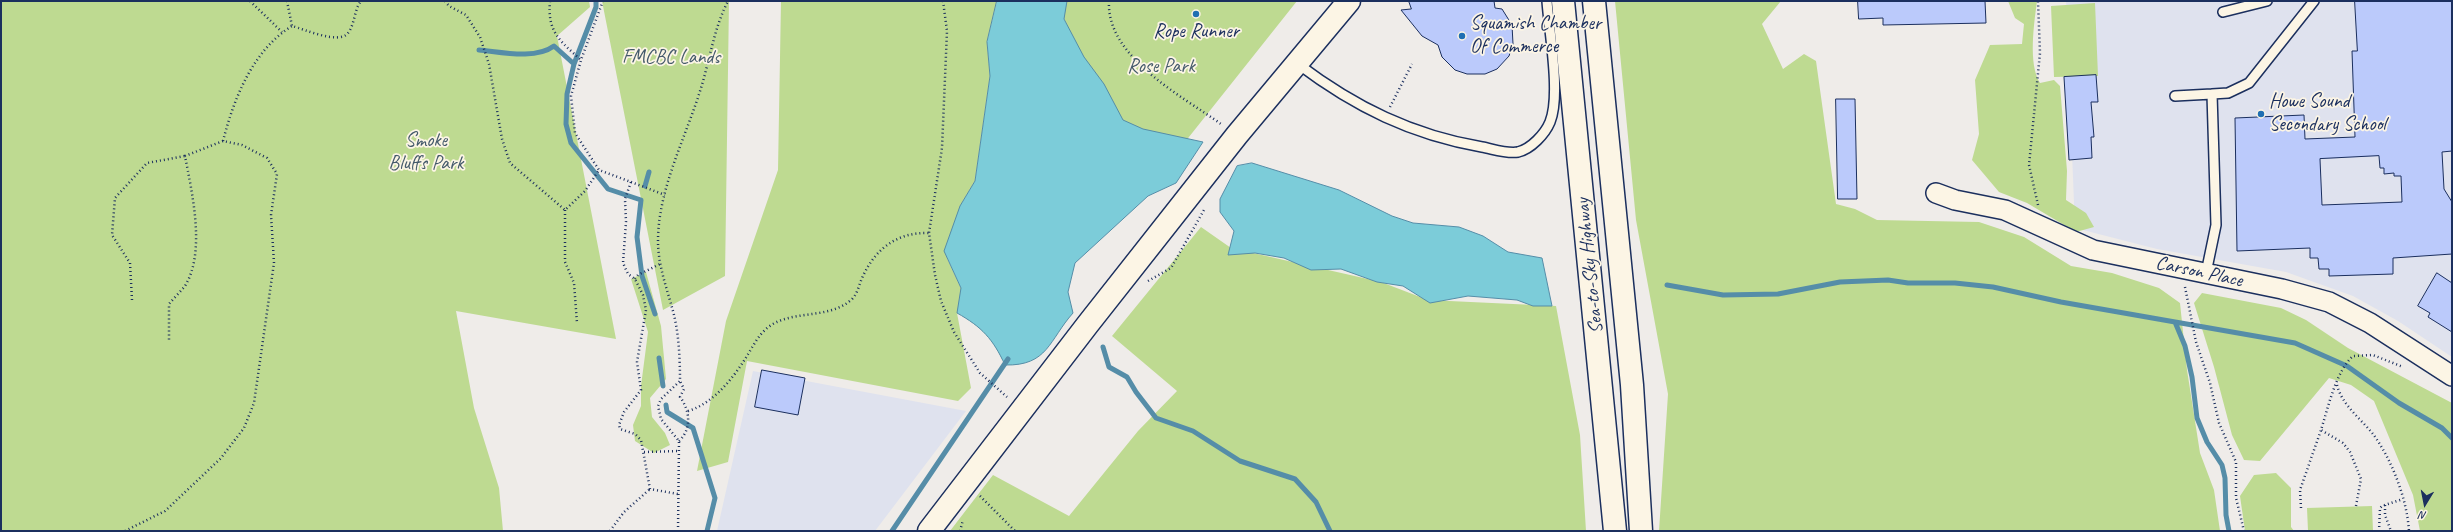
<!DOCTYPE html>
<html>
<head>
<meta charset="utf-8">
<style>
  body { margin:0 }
  #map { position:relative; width:2453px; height:532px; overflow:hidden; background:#efece9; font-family:Caveat,sans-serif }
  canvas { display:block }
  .frame { position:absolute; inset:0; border:2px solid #1b2f5e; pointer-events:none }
  .north { position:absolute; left:2405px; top:484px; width:40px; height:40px; -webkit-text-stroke:3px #fcf5e5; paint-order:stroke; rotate:190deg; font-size:11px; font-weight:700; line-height:16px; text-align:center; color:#1b2f5e }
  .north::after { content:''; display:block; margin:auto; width:14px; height:18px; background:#1b2f5e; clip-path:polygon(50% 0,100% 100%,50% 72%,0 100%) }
</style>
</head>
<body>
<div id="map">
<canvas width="2453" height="532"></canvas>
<div class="frame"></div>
<div class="north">N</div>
</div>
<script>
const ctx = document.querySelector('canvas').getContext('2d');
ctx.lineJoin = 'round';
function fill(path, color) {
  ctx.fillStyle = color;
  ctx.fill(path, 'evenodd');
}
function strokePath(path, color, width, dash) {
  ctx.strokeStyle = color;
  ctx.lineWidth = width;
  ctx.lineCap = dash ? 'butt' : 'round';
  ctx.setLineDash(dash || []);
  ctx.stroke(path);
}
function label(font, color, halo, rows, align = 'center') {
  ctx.font = font + ' Caveat,sans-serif';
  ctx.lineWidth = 3.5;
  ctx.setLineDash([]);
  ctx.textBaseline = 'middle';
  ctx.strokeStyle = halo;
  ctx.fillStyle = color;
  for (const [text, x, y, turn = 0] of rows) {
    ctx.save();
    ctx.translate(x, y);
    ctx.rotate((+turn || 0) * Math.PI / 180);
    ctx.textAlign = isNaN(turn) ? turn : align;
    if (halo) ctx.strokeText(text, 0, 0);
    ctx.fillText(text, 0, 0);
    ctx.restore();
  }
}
fill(new Path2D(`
  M2066,1h386v356l-54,-36 -45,-25 -67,-24 -129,-23 -82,-21z
  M753,371l213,40 -91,120h-158z`), '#dfe2ee');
fill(new Path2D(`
  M1,1h588l1,6 -33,29 59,303 -160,-28 18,97 25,80 4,43h-502z
  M602,1h127l-4,275 -62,34z
  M781,1h216l-10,41 3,34 -15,105 -13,22 -15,55 14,30 107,31c-20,26 -26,47 -63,46 -12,-26 -23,-38 -48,-52l14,75 -13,13 -211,-40 -19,101 -31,9 29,-150 52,-151z
  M1056,1h241l-116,146 -66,-26 -24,-41z
  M1615,1h166l-19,23 21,45 21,-15 12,7 20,143 19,5 22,11 102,2 45,15 47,29 41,7 47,15 21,15 7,67 13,83 14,37 6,41h-561l9,-137 -32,-174z
  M2008,1h29c-3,23 -9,63 3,82l14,-3 6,6 7,85 -1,29 20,13 8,14 -18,5 -49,-29 -28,-11 -27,-32 7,-26 -4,-54 15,-35 32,-1 2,-20 -9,-6z
  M2095,3l3,73 -44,1 -3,-71z
  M1201,227l30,21 150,34 47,18 128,6 24,129 6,96h-636l43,-56 76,41 69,-85 39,-40 -65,-55z
  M646,272l15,54 5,53 -16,19 2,19 13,16 5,12 -16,8 -19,-12 -2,-16 8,-19v-20l7,-54 -17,-53z
  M2202,293l79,15 25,12 42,28 104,55v128h-32l-7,-36 -39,-94 -23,-16 -22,-7 -69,83 -16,-1 -12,-25 -18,-68 -20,-64z
  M2276,473l15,15v39l3,4h-49l-5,-35 14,-21z
  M2372,506l1,25h-65l-1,-23z`), '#beda91');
const water = new Path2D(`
  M997,1h70l-3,18 20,38 20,27 19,36 20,9 60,13 -27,41 -28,13 -73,67 -7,29 5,21c-24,27 -25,53 -68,52 -12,-26 -23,-38 -48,-52l4,-25 -17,-37 16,-45 15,-25 15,-105 -3,-34z
  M1252,163l87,27 53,26 21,7 46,4 24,9 25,16 34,6 10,48h-19l-16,-6 -49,-4 -38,7 -27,-17 -26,-4 -36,-13 -30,1 -27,-12 -29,-5 -27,2 6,-24 -14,-19v-13l17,-33z`);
fill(water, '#7cccd9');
strokePath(water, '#558da8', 1);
strokePath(new Path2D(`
  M596,1v6l-22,57 -7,30 -1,30 5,19 37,46 33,11 -4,37 5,39 13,38
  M479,50c22,2 56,10 75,-4l20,18
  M645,186l4,-14
  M1667,285l56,10 55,-1 62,-12 48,-2 20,3h47l38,4 68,15 234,41 52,23 52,37 43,25 10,10
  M2175,322l10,24 7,31 5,41 10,24 15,23 3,13 1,37 3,16
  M1103,347l6,20 18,10 9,15 20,26 37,13 47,30 55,18 21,23 14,29
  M659,358l4,28
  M666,405l1,7 26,16 22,70 -8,33
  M892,531l116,-172`), '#558da8', 5);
const building = new Path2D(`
  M1409,1h85l1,7 7,1 10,16 1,19 -4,12 -12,13 -12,5h-18l-12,-4 -13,-13 -4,-12 -16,-9 -21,-26 10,-1z
  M1858,1h127l1,22 -103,2v-7l-24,1z
  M2355,1h97v150l-10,1 2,37 8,13v52l-59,4v16l-64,2v-7h-10l-1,-11h-8v-10l-73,3 -2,-133 69,-3 1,24 50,-2 -3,-86h5zM2379,156l1,12h4v6l10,-1v3h7l1,26 -80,3 -2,-46z
  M2096,75l2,27h-7l3,35h-3l1,21 -23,2 -5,-83z
  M1836,99h19l2,100h-19z
  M2437,273l15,10v49l-24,-15 2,-4 -12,-7z
  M762,370l43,8 -7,37 -43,-8z`);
fill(building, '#bbcafb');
strokePath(building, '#1b2f5e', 1);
const lane = new Path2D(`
  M2223,12l44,-11
  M1298,64c57,43 114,71 184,83 11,2 25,7 36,5 13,-3 27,-18 32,-30 11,-27 -1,-91 -3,-121
  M2212,94l16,-1 21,-10 65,-82
  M2175,96l37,-2 4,131 -10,48`);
const street = new Path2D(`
  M1936,193l19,7 50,10 88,40 189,39 47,13 41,21 82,53`);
const secondary = new Path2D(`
  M929,531l159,-207 149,-189 112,-134`);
const highway = new Path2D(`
  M1563,1l52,530
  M1594,1l38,384 9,146`);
strokePath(lane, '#1b2f5e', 12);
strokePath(street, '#1b2f5e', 22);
strokePath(secondary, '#1b2f5e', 25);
strokePath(highway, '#1b2f5e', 25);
strokePath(new Path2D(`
  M250,1l32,31
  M287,1l5,25c12,3 47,19 56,7 7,-9 6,-23 13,-32
  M445,1l4,5 17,9 14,22 9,27 13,75 8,24 55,47 20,-19 14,-21
  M550,1c-3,31 10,40 31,59
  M603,1l-22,59 -10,36 4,37 24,37 32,12 -6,17 1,23 -3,41 5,11 7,5 8,16 3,15 -9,52 4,28 -17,22 -5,13 1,4 15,5 6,6 9,49 28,5
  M943,1l4,30 -5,117 -13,85 6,42 6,26 13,31 26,41 27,24
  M1109,1c-3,56 73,95 112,123
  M1390,107l22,-43
  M223,141c11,-43 30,-91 69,-115
  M631,182l34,13
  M2038,205l-9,-40 11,-112 -2,-52
  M565,210v52l9,21 3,40
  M635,279l3,-4 22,-11
  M1148,281l23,-13 33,-58
  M2185,287l11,55 14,41 9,40 17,39v36l8,33
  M132,300l-2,-37 -18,-28 3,-37 32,-35 38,-7
  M2337,385c5,20 24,34 36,49 19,26 34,65 36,97
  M688,411c24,-7 44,-31 57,-52 6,-9 11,-20 19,-28 22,-23 63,-10 87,-31 7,-6 8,-16 12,-24 13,-28 35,-44 66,-43
  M679,441c13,-12 11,-31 1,-44l4,-8 -4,-8
  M644,452l35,-1
  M980,496l35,35
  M2385,505v10l6,16
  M2356,506l5,-27 -11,-27 -7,-9 -22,-13c7,-22 15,-59 32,-74l20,-1 30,12
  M2301,508l-1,-18 21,-60
  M125,531l40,-20 56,-53 23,-30 10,-25 20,-140 -3,-48 6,-41 -10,-16 -25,-13 -19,-4 -38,15c7,37 21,96 0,130 -5,6 -11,12 -16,18v37
  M610,531l14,-19 26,-23
  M678,531l1,-90 -18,-22 -3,-13 3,-7 19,-18c0,-21 -1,-45 -6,-66 -6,-24 -16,-48 -16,-74 0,-52 28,-104 43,-153 9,-29 13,-60 27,-87
  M960,531l3,-11
  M2379,531l1,-23 2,-2 21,-7`), '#1b2f5e', 2.5, [1, 3]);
strokePath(lane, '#fcf5e5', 9);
strokePath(street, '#fcf5e5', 19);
strokePath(secondary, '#fcf5e5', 22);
strokePath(highway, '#fcf5e5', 22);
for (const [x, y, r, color] of [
  [1196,14,4,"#1f6fb2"],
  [1462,36,4,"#1f6fb2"],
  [2261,114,4,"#1f6fb2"]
]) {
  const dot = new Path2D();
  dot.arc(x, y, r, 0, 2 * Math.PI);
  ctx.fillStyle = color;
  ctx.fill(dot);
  strokePath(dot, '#fcf5e5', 1.5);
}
label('20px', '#1b2f5e', '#fcf5e5', [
  ["Squamish Chamber",1470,24],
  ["Of Commerce",1470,47],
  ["Rope Runner",1196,32,"center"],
  ["Howe Sound",2269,102],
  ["Secondary School",2269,125]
], 'left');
label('20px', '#445a6b', '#fcf5e5', [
  ["FMCBC Lands",671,58],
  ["Rose Park",1161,67],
  ["Smoke",426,141],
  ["Bluffs Park",426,164]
]);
label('20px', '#1b2f5e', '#fcf5e5', [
  ["Sea-to-Sky Highway",1590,266,-96],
  ["Carson Place",2199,272,12]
]);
</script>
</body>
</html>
